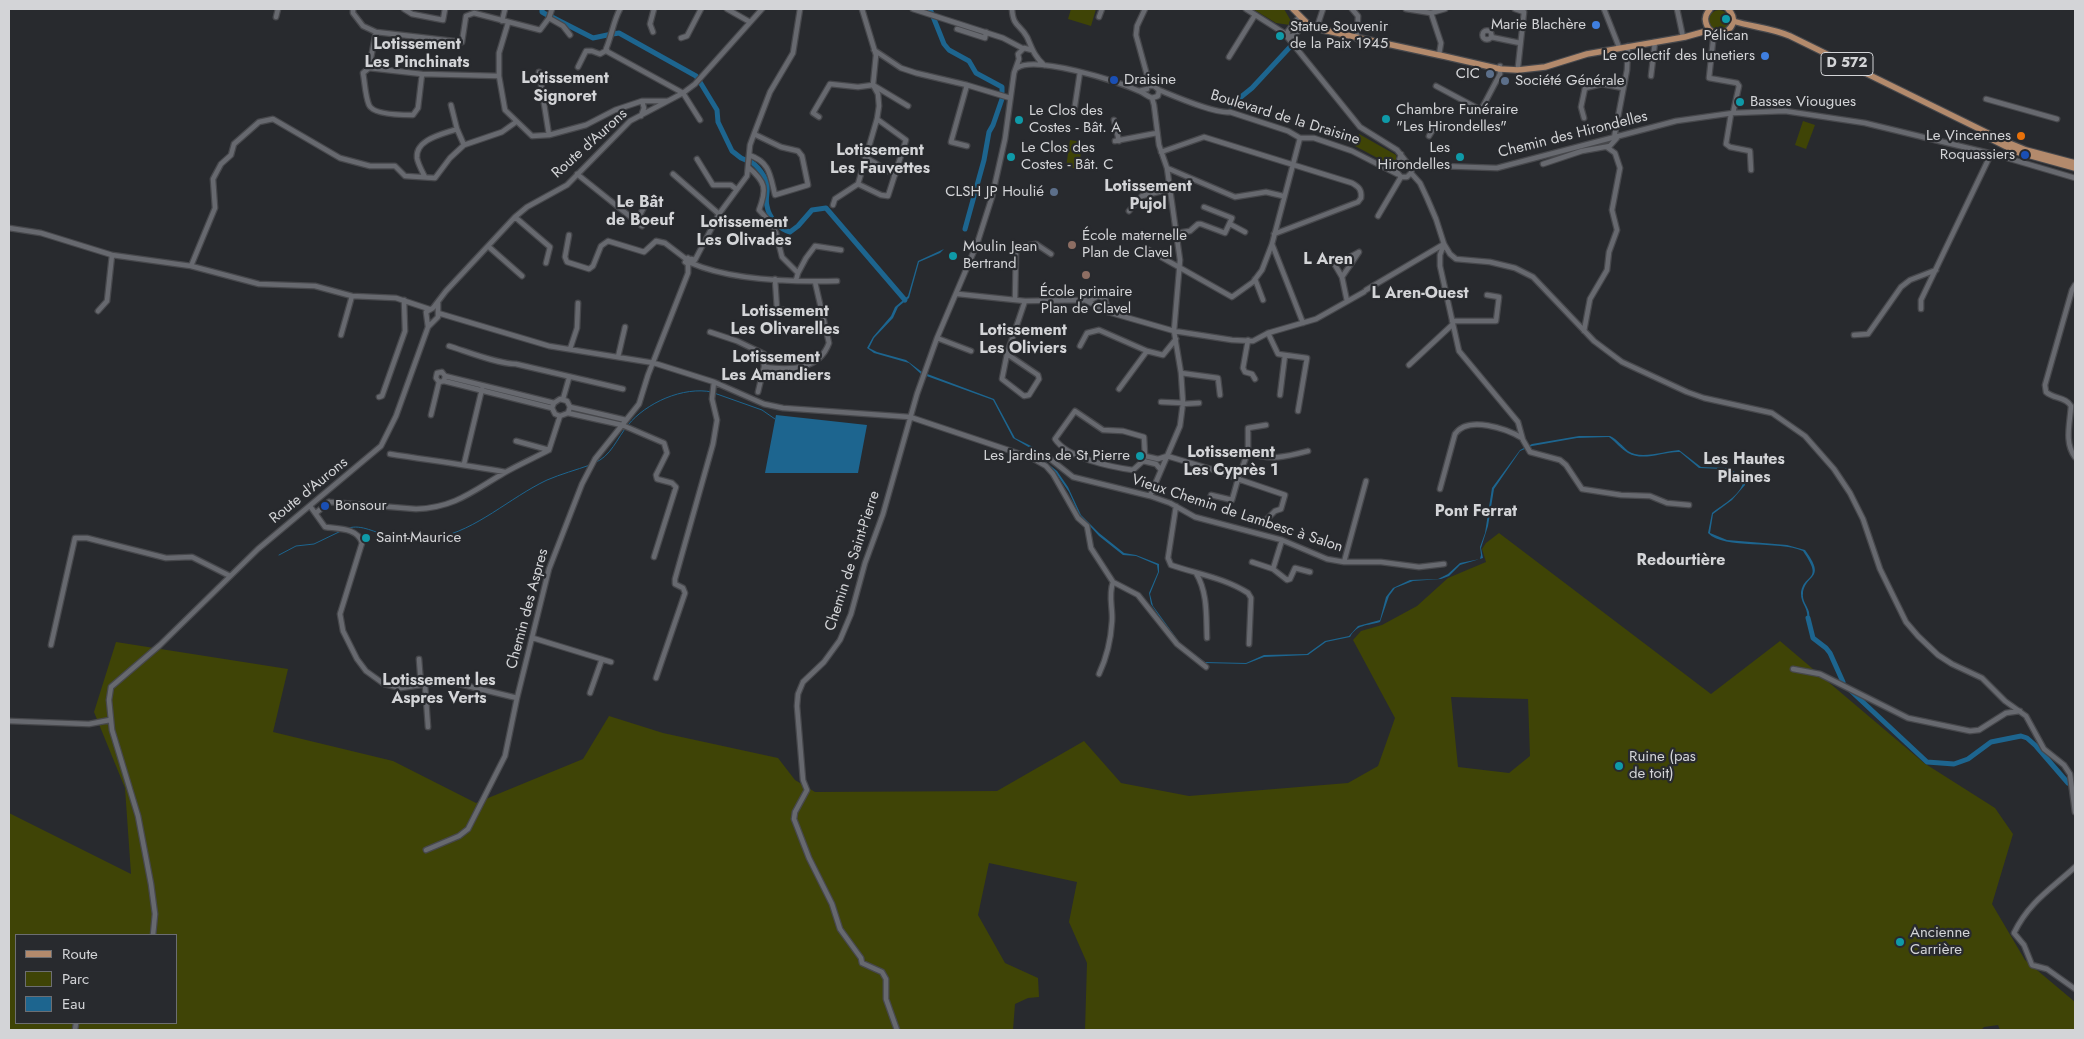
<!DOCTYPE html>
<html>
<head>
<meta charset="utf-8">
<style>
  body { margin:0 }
  #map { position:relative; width:2084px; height:1039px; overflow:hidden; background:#282a2e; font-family:Jost,sans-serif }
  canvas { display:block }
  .frame { position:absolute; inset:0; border:10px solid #d3d4d7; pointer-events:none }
  .legend { position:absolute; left:15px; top:934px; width:162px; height:90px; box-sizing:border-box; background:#282a2e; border:1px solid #6c6e72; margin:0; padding:6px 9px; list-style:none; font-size:15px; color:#d3d4d7 }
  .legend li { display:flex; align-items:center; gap:10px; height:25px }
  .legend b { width:25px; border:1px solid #6c6e72 }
</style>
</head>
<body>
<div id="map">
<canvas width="2084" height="1039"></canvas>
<div class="frame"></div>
<ul class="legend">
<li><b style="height:6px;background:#b38a6c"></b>Route</li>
<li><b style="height:14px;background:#3f4406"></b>Parc</li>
<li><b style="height:14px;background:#1d658f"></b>Eau</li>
</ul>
</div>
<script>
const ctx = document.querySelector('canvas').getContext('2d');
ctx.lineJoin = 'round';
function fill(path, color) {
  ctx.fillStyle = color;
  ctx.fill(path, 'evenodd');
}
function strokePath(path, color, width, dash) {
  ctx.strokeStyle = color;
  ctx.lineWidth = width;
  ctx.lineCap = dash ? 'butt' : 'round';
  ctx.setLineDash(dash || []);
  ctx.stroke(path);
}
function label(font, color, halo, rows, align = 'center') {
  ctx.font = font + ' Jost,sans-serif';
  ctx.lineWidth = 4.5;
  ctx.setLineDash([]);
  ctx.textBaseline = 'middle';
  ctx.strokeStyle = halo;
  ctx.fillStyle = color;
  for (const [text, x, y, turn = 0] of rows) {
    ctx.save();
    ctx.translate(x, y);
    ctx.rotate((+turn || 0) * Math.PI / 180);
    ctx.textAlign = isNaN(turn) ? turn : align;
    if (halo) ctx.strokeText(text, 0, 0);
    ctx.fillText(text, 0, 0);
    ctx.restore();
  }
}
fill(new Path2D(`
  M1071,9h25l-5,17 -23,-7z
  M1253,9h31l7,12 -1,4 -14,-2z
  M1709 20a10 10 0 1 1 20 0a10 10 0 1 1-20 0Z
  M1803,121l12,4 -9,24 -11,-4z
  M1359,134l37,21v5l-4,3 -7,-1 -30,-16z
  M1070,140l12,2 -3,27 -13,-2z
  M1499,533l212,161 69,-53 144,122 71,45 18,26 -21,70 33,56 50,42v28h-75l-2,-5 -14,2 -3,3h-896l2,-67 -18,-41 8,-40 -88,-19 -11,52 27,48 33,15 1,19 -11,1 -13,6 -2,26h2h-1006v-217l122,61 -6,-86 -31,-76 22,-70 172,27 -15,63 120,29 83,42 107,-44 26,-43 54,17 115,25 17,22 20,12 182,-1 87,-50 37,42 68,13 159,-13 30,-17 17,-48 -42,-78 8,-9 21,-6 35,-19 31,-28 38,-16 -4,-13 4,-6zM1451,697l77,2 2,57 -21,17 -51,-6zM16,935h160v88h-160z`), '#3f4406');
fill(new Path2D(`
  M944,249l-4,4 -21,9 -10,36 -11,9 -5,11 -19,20 -5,10 8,4 29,8 16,12 72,27 21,39 18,9 9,12 15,12 11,16 13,28 18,18 25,20 12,2 23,9v8l-9,22 3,12 27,37 25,19 41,1 18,-8 43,-1 18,-13 24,-5 9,-10 22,-6 6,-23 7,-9 17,-8 28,-1 10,-5 12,-11 20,-4 1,-4 -1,-8 5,-14 7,-45 28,-38 12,-6 47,-8h31c8,4 12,10 18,15 12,9 38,0 51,-1l22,17 25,1 20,9 -1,8 -13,15 -19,14 -3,19 17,7 60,5 18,5c22,30 1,23 -2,43 -1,8 4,12 6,19 1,5 0,11 1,16 -4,-5 -2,-9 -3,-15 -1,-7 -6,-11 -6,-19 2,-22 24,-11 2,-43 -24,-11 -79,-1 -95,-18l4,-20c11,-9 32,-19 32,-36l-20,-8 -25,-1 -19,-16c-16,-1 -36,10 -52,1 -7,-4 -12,-11 -19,-16l-32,1 -45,8 -12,5 -26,38 -6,37 -7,22 2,10 -23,7 -11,11 -8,3 -28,2 -18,7 -6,8 -9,26c-13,4 -23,2 -30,15l-24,5 -18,13 -44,2 -18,7 -42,-1 -13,-8 -15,-14 -25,-37 -2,-11 9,-21 -1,-7 -21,-9 -13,-1 -24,-19 -20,-22 -10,-22 -13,-19 -18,-14 -6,-10 -19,-11 -20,-38 -72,-26 -12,-11 -35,-10 -7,-5 6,-11 18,-21 4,-9 13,-11 10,-35z
  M776,415l91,10 -9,48h-93z`), '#1d658f');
strokePath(new Path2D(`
  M714,393l48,17 13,9
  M594,463c17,-6 23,-25 34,-38 18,-22 55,-39 84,-33
  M346,529c13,-6 27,3 40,6 16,3 34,6 50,3 41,-8 73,-40 111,-58 14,-6 29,-10 43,-15
  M279,555l17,-9 18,-2 27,-13`), '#1d658f', 1);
strokePath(new Path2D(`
  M542,9v3l7,4
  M930,9l14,35 5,6 20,11 7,12 26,14v5
  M550,16l43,22 19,-4
  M613,34l6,-1 77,43 2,3
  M700,82l17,28 1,12 14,29 9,7 7,3
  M1231,105l21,-17 38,-41
  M749,161c8,3 18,17 18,25 1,6 -2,14 0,20 2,12 12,23 23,26l8,-6 14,-16 14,-2 79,92
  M965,229l19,-69 5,-28 4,-7 9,-26
  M1808,618l5,20 13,10 4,5 13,29
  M1850,690l77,72 27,2 14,-5 23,-17 30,-6 6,2 9,8 32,37`), '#1d658f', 5);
const minor = new Path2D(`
  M353,9v4l10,13 13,6 86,10 4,-26 8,-3 66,17 9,-12 3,-9
  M404,9l8,5 31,6 2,-11
  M620,9c-7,13 -8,26 -14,40l2,3 75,41 17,27
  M727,9l23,13
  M913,9l90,29 19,10
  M1012,9c1,18 8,15 15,28 5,11 7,19 17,28
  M1145,9l-8,17 -1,9 14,51
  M1246,9l38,24 76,94 37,23 15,19 -1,4 -4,4h-6l-5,-6 5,-17
  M1352,9l6,7 -1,23
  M1406,9l25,4 10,30 -2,12
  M1515,9l9,3 -6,55
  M1604,9l15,38
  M1677,9l6,28
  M1431,13l14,-4
  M276,17l2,-8
  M1099,17l3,-8
  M549,18l14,8 7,9
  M502,21l3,-12
  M508,23l-9,30v23l6,34 27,26 17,-1 37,-10 29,-15 27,-9h25
  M1317,27l6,-18
  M957,29l28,9 1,-6
  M1482.5 35a4.5 4.5 0 1 1 9 0a4.5 4.5 0 1 1-9 0Z
  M376,32l-7,36 53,6 77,2
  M653,32l-3,-8 4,-15
  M1714,32l-5,46 28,5 2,3 -6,27
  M1287,37l1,-6 12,-15
  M1287,37l6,-1 14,-13
  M1491,37l29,6
  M681,38l6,-2 14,-27
  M874,50l27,18 15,5 51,12 43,13
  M1229,57l26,-42
  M578,67l8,-16h6l8,3 7,-4
  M369,68l-6,5c2,10 2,22 6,32 4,10 34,10 44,10l5,-7 4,-34
  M1017,68c18,-13 100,13 122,23 5,2 8,5 13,7l6,-2 1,-6
  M539,72l10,63
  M1651,76l4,-34
  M1150,86h4l5,4c15,6 56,24 71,22l58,19 12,7h14l38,13 45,23
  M1436,86l45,24 19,-36v-8
  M1139,91l8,-2
  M1986,99l71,20
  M451,105l6,24 7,16
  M1074,112l6,-40
  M1731,114l-5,30 4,3 20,4 1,19
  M641,116l3,-8 -2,-7
  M819,117l-6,-4 17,-29 28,3 15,-2 35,21
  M1584,118l-3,-11 4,-19 17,-4 21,4
  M1114,120l5,21
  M1429,136l8,-13
  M1614,138l13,-68 1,-24
  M1115,141l42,-8
  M967,146l-16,-4 16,-57
  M1161,152l43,-15 148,46c7,4 10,7 9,15l-3,4 -84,32
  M749,155c21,7 21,20 26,40l33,-10 -6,-29 -4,-5 -17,-4 -27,-13
  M865,157l30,18
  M697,159l16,26h18l5,4
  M1543,164l39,-13 28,-5
  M1410,165l87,3 179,-47 57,-8 52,-2 80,12 132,32 78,23
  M748,167c18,15 19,22 11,43l12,13 5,10 6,24 16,16 -2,7
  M1167,168l68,29 31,-5 17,4
  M1411,173l9,10 7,15 9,21 8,25 6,10 6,5 34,3 25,6 18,9 61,64 28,21 65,30 17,6 68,15 33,23 29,33 16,24 13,26 17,50 26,53 12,14 20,19 14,9 30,14 23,23 21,15 18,33 20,16 6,9 5,38
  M577,174l65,52
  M673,174l46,40
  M425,177c-3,-6 -7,-13 -8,-19 -2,-19 27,-24 40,-29
  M858,184l23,11 7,1 18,-56 -29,-21
  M833,205l2,-6 23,-15 19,-65 2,-13 -1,-12 -5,-9 3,-30 -14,-46
  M1129,211l13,-15 28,-7
  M1378,216l23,-39
  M515,217l35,30 -4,16
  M636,222l13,-24
  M1230,224l15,8
  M9,228l32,5 71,22 79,11 68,18 56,2 37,10 44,2 33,11
  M1177,233l13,-2 8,-7h3l24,9 7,-15 -28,-11
  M569,235l-4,22 2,5 22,7 4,-3 8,-20 7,-5 36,11 12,-11 9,2 21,16
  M1272,244l31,79
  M1444,244l-4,11v11l19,85 59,71 5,18 7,12 30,8 6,5 16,24 39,6 29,1 17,7 22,2
  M489,247l33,29
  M1145,248l87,49 21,-15 9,-12 10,-26 28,-106
  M691,259l4,1 24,-46 28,-38 3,-31 4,-11 16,-42 23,-39 7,-44
  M691,263c39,17 103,19 146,18
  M191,266l24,-58 -2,-29 8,-15 10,-9 3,-11 25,-22 14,-3 67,39 30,8h25l10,10 30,2 15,-20 14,-13 38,-13 14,-10
  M798,273l8,-15 9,-12 26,4
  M1342,277l-7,-12 24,-13 -17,25 5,24
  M775,279l2,30 13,2
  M1255,279l8,21
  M2075,285l-3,5 -27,95 1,7c8,7 20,5 25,14 -1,17 -7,37 4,51
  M1366,290l78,-46
  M958,294l67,7 60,-1 23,12 66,19 58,9 21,1 15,-8 48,-14 48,-27
  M1015,300l1,-50 3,-3 17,-3 15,10
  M1089,301l9,-5 7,2 3,14
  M1921,309v-9l70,-146
  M98,311l9,-10 5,-46
  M438,313l111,33 105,17 60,19 50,22 19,4 127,9 122,41 9,-2 8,2 24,19 77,19 20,7 25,14 87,23 45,19 17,3h37l38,5 25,-3
  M1452,321h44l3,-24 -12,-2
  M428,327l10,-10v-14
  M1584,331l6,-32 17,-29 2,-18 8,-22 -5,-20 8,-42 -5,-15 -7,-5 9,-10
  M710,332l27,9 27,13v13c25,3 55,4 65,-24l-14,-61
  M1268,333l10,21 29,4 -9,53
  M341,335l11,-39
  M1854,335l14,-1 33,-47 9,-7 26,-10
  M937,338l34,13
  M1248,340l-5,28 2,4 7,2 3,5
  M449,346c19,6 49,18 67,18l107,25
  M1080,346l7,-13 12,-3 48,21
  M570,349l7,-21 1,-25
  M1007,354l31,21 1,4 -10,16 -5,1 -22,-17 5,-25 18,-53
  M618,357l7,-30
  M1409,365l44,-41
  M442,372l3,4 -1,5 -5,1 -3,-4 1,-5z
  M1181,373l37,5 2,17
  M445,376l109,27
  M444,381l108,27 3,6 5,2 8,-3 2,-6 -3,-6 -7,-2 -6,4 -2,5
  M1119,389l28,-38 16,4 13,-16
  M758,392l6,-25
  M1280,395l5,-40
  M379,397l3,-1 23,-65 -1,-31
  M563,399l6,-21
  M1161,402l22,1
  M1182,404l17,-1
  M570,407l56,13
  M568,413l54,12 42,18 3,10 -11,22 1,4 15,4 4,4 -22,70
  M431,415l8,-33
  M516,441l33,9
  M1248,452c22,9 37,5 60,-1
  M390,454c38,6 77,11 115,18
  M1032,458l14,8 7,8 25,44 9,8 4,22 22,34 25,13 39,49 29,23
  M464,464l18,-75
  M1161,470l-5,-6 -13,-3 -10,9c-22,-3 -66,-12 -78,-31l20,-28 28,19 20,1 21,6 1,19 13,3 9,-3 54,16 17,7 10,-27v-24l18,-3
  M1440,489l15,-55c13,-19 52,-5 67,4
  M1211,495l21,5 6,-21 47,16 -4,14 -6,2 -9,9
  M1150,496l30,-70 3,-23 -2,-30 -7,-42 6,-71 -13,-92 -8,-23 -5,-40 -2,-7
  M329,502l87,7c38,-1 57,-18 88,-36 14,-8 30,-15 45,-23l11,-34
  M310,506l15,21c14,2 33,1 37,16l-22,71 3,17 14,28 9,12 18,13 17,4 46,-7 70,17
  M1176,506l-8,52 3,7c26,9 54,13 77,28l3,5 -2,46
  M316,513l13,-11
  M1252,562l21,7 9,-29
  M1344,562l22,-81
  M1273,569l14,11 3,-1 5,-11 15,4
  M1196,573c12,20 10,43 11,65
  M533,638l78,24
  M51,645l24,-107h12l79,20 26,-1 38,19
  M419,659l2,26
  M1793,669l27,5 88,44 62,13 9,-1 27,-17 14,-2
  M1099,674c7,-15 12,-36 13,-53 1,-13 -4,-25 1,-39
  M656,678l29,-85 -2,-5 -8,-4v-5l38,-135 4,-24 -5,-21 2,-17
  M425,685l3,42
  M590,693l12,-34
  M9,721l80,3 21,-4
  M426,850l33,-14 9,-7 37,-73 12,-58 32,-129 33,-85 13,-25 44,-55 9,-29 40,-102v-9l3,-3 -3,-3 -3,4 3,2
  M2075,867c-24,22 -46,35 -61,66l10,12 8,20 15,4 28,20
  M153,935l2,-21 -4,-30 -13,-68 -26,-86 -3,-30 2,-13 49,-42 98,-96 123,-103 15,-30 32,-89 -2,-15 7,-4 13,-17 69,-74 12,-10 40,-22 63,-64 53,-28 12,-9 67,-75
  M75,1030l1,-7
  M897,1030l-11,-31v-20l-4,-7 -20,-9 -1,-5 -21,-29 -8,-25 -23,-46 -15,-39 1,-7 12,-22 -4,-10 -6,-74 1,-12 5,-12 21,-20 16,-22 11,-26 14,-51 18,-49 34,-120 20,-56 40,-94 15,-47 13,-58 9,-66 5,-14 -1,-5 6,-6 8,2`);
const major = new Path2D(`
  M1293,9l14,14 16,7 120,26
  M1710,9c-3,4 -6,8 -4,14 6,22 40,5 22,-14
  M1733,21c19,6 39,7 57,15l214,105 22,9 49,13
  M1439,55l61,14 18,1 27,-3 42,-13 98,-17 25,-7
  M1987,137l30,15 58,16`);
strokePath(minor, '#47484c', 7);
strokePath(major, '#47484c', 8);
strokePath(minor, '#67696f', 4.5);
strokePath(major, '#b38a6c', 5.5);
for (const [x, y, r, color] of [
  [1726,19,5,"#0f9aa8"],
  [1596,25,5,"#3f7fe0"],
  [1280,36,5,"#0f9aa8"],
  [1765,56,5,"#3f7fe0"],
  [1490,74,5,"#5c6f8a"],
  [1114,80,5,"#1a4fb4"],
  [1505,81,5,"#5c6f8a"],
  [1740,102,5,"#0f9aa8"],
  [1386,119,5,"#0f9aa8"],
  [1019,120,5,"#0f9aa8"],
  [2021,136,5,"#e8710a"],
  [2025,155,5,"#1a4fb4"],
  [1011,157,5,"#0f9aa8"],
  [1460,157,5,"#0f9aa8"],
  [1054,192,5,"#5c6f8a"],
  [1072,245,5,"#8d6e63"],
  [953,256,5,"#0f9aa8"],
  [1086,275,5,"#8d6e63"],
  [1140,456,5,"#0f9aa8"],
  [325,506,5,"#1a4fb4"],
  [366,538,5,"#0f9aa8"],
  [1619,766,5,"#0f9aa8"],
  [1900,942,5,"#0f9aa8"]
]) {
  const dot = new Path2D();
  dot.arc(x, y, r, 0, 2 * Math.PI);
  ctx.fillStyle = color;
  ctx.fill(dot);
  strokePath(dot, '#282a2e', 2);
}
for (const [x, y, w] of [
  [1847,64,52]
]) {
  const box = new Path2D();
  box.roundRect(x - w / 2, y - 11.5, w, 23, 4);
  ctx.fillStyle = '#282a2e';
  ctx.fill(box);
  strokePath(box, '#d3d4d7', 1);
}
label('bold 14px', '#d3d4d7', null, [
  ["D 572",1847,64]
]);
label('15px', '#d3d4d7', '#282a2e', [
  ["Marie Blachère",1586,25,"right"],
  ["Statue Souvenir",1290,27],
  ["de la Paix 1945",1290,44],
  ["Pélican",1726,36,"center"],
  ["Le collectif des lunetiers",1755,56,"right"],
  ["CIC",1480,74,"right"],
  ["Draisine",1124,80],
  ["Société Générale",1515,81],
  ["Basses Viougues",1750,102],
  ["Chambre Funéraire",1396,110],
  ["\"Les Hirondelles\"",1396,127],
  ["Le Clos des",1029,111],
  ["Costes - Bât. A",1029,128],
  ["Le Vincennes",2011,136,"right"],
  ["Le Clos des",1021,148],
  ["Costes - Bât. C",1021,165],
  ["Les",1450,148,"right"],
  ["Hirondelles",1450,165,"right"],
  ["Roquassiers",2015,155,"right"],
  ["CLSH JP Houlié",1044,192,"right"],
  ["École maternelle",1082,236],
  ["Plan de Clavel",1082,253],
  ["Moulin Jean",963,247],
  ["Bertrand",963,264],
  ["École primaire",1086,292,"center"],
  ["Plan de Clavel",1086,309,"center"],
  ["Les Jardins de St Pierre",1130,456,"right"],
  ["Bonsour",335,506],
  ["Saint-Maurice",376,538],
  ["Ruine (pas",1629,757],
  ["de toit)",1629,774],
  ["Ancienne",1910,933],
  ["Carrière",1910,950]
], 'left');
label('15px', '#d3d4d7', '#282a2e', [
  ["Boulevard de la Draisine",1285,118,17],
  ["Chemin des Hirondelles",1573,135,-14],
  ["Route d'Aurons",590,144,-42],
  ["Route d'Aurons",309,491,-39],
  ["Vieux Chemin de Lambesc à Salon",1237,514,18],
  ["Chemin de Saint-Pierre",853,561,-72],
  ["Chemin des Aspres",528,609,-75]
]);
label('bold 16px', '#d3d4d7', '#282a2e', [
  ["Lotissement",417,45],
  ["Les Pinchinats",417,63],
  ["Lotissement",565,79],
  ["Signoret",565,97],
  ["Lotissement",880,151],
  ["Les Fauvettes",880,169],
  ["Lotissement",1148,187],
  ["Pujol",1148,205],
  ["Le Bât",640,203],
  ["de Boeuf",640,221],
  ["Lotissement",744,223],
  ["Les Olivades",744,241],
  ["L Aren",1328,260],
  ["L Aren-Ouest",1420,294],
  ["Lotissement",785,312],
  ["Les Olivarelles",785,330],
  ["Lotissement",1023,331],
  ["Les Oliviers",1023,349],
  ["Lotissement",776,358],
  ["Les Amandiers",776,376],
  ["Lotissement",1231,453],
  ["Les Cyprès 1",1231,471],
  ["Les Hautes",1744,460],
  ["Plaines",1744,478],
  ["Pont Ferrat",1476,512],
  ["Redourtière",1681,561],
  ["Lotissement les",439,681],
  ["Aspres Verts",439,699]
]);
</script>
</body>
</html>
